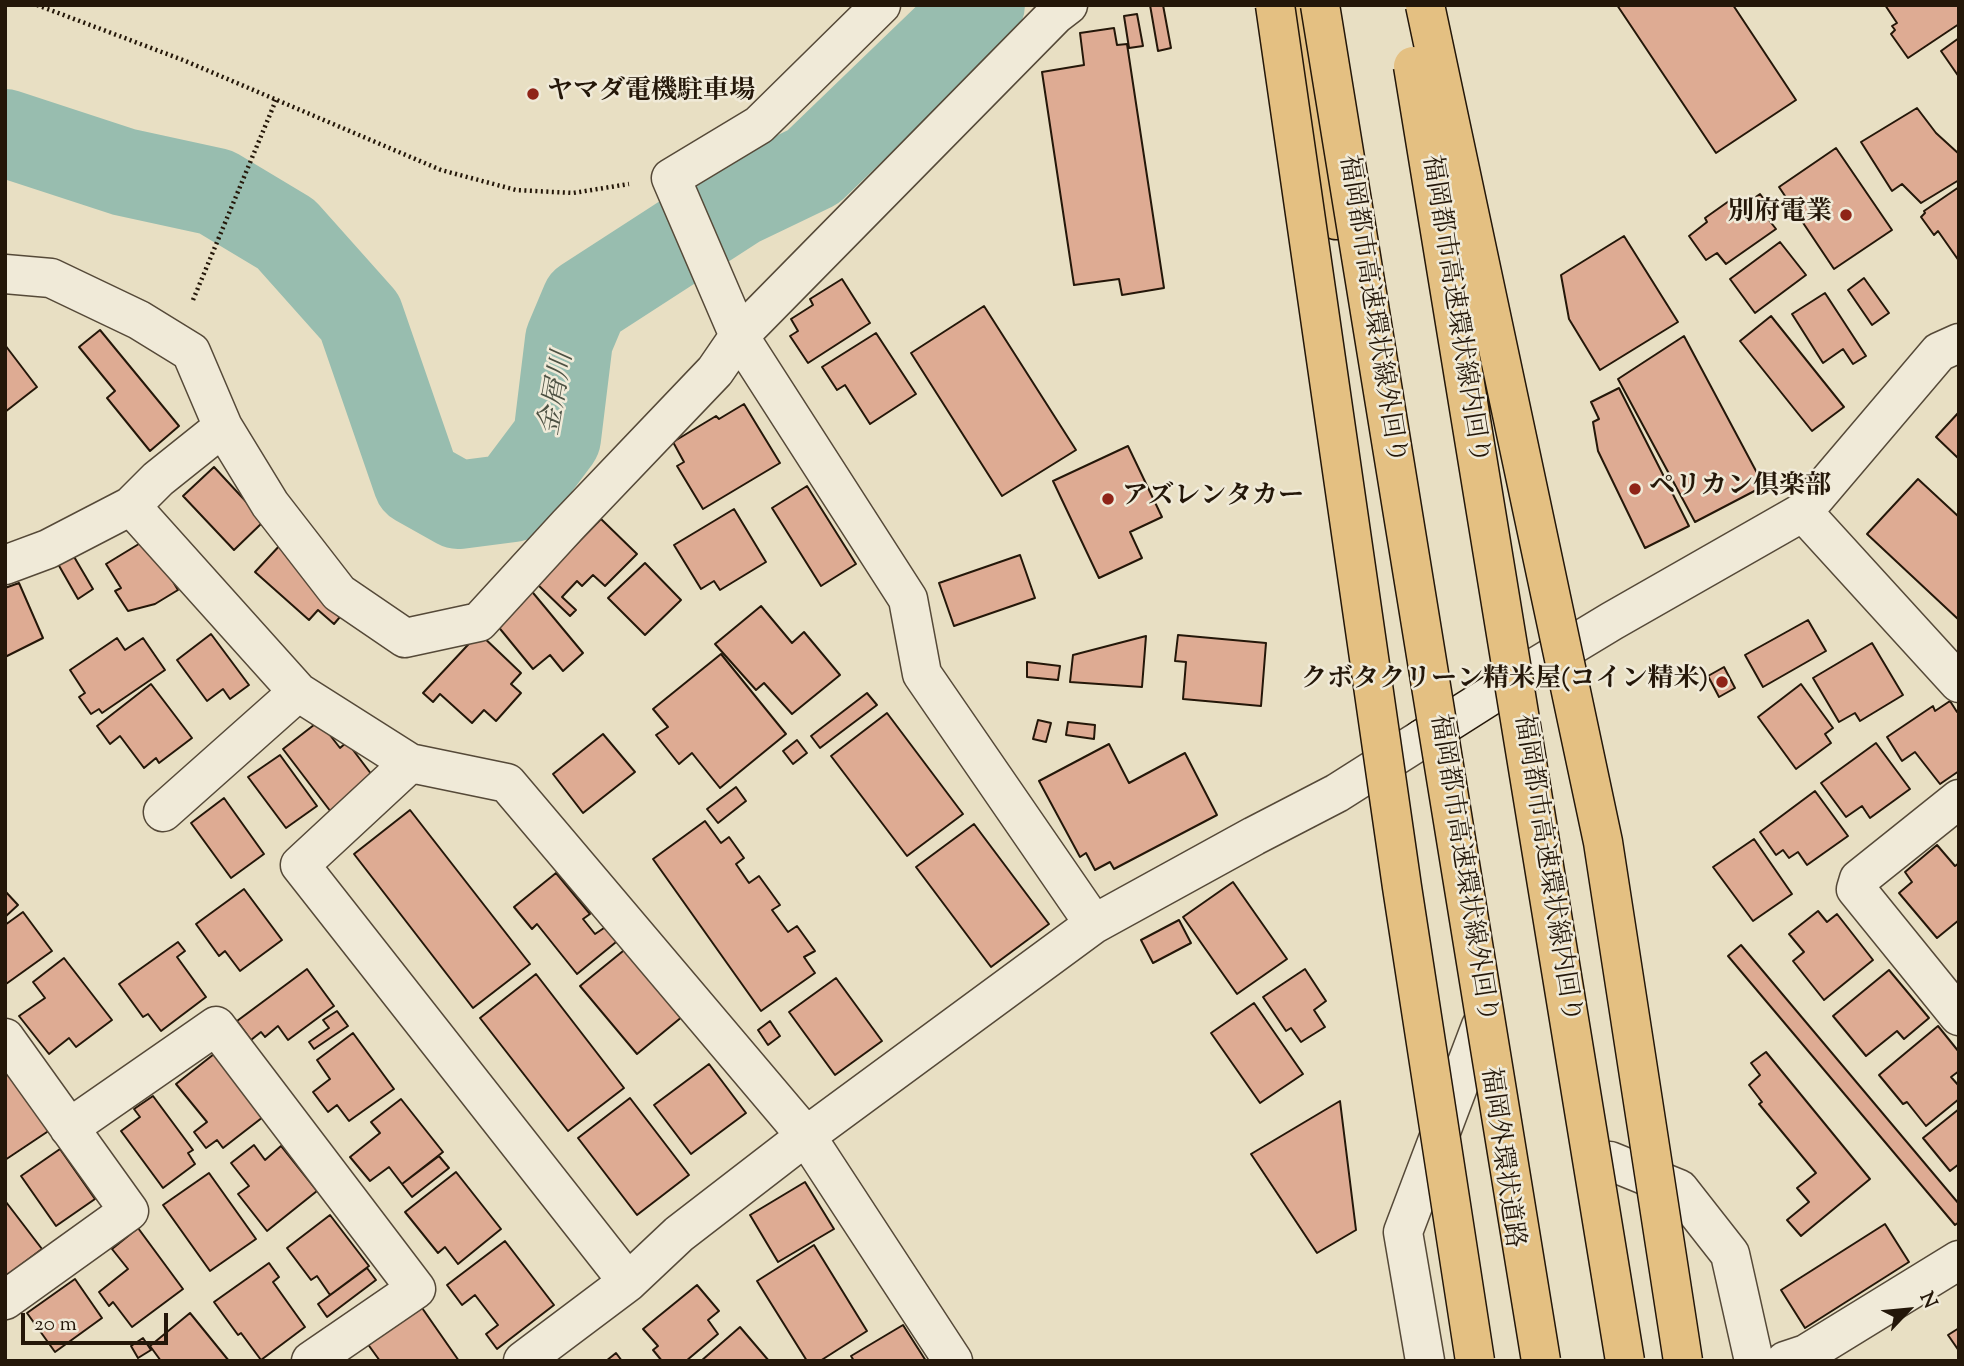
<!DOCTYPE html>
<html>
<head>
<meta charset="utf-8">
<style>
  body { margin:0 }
  #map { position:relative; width:1964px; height:1366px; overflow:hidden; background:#e8dfc3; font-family:"Sorts Mill Goudy",serif }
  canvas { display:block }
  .frame { position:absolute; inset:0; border:7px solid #241709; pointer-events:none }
  .north { position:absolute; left:1873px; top:1275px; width:70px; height:70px; -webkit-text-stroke:5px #f0ead8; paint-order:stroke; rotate:64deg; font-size:19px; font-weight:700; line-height:28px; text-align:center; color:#241709 }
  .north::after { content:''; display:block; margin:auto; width:24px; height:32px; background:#241709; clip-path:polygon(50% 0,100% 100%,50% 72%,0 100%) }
  .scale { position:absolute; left:21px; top:1313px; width:147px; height:32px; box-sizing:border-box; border:4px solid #241709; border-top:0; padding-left:9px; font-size:21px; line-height:24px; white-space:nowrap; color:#241709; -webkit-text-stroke:5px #f0ead8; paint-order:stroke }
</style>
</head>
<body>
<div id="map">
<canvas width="1964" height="1366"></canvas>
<div class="frame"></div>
<div class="north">N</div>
<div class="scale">20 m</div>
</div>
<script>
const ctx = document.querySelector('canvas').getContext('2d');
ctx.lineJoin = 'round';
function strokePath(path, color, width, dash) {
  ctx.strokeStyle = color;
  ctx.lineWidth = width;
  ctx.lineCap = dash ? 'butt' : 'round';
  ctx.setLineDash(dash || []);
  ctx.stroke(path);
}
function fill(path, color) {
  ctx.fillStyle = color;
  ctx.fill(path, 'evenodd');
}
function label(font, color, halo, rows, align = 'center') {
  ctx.font = font + ' "Sorts Mill Goudy","Noto Serif JP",serif';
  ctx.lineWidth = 5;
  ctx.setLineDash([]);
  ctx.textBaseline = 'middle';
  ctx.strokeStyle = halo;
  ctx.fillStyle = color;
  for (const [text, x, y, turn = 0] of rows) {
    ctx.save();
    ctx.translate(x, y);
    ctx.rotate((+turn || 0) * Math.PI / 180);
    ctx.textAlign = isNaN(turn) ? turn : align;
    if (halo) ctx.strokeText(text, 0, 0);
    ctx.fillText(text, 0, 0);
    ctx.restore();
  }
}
strokePath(new Path2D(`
  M5,133l119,39 92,20 70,42 74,83 57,165 41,23 54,-7 45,-60 12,-98 16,-38 153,-99 75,-36 168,-162`), '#98bdaf', 88);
const building = new Path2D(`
  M1150,5h13l8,43 -13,3z
  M1617,5h116l63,95 -80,53z
  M1885,5h74v19l-51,34 -17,-24 4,-4 -3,-4 5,-3z
  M1137,14l6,32 -14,2 -5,-32z
  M1114,28l3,17 10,-1 37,244 -42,7 -3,-16 -45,6 -32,-213 42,-7 -4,-32z
  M1959,38v39l-18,-26z
  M1917,108l19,25 23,21v26l-38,23 -19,-19 -10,7 -31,-49z
  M1836,148l56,82 -58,39 -55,-82z
  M1959,187v74l-21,-30 -4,4 -13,-18 4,-4 -1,-2z
  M1760,194l12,16 -7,5 11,14 -50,35 -9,-11 -11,7 -17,-24 18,-14 -2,-4 24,-17 7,10z
  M1624,236l54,86 -78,48 -31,-51 -8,-44z
  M1780,242l26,33 -51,38 -25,-34z
  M1864,278l25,35 -17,12 -24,-35z
  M842,279l28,44 -62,40 -18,-27 8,-5 -7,-12 22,-14 -3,-6z
  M1825,293l41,63 -13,8 -10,-15 -20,14 -31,-49z
  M984,306l92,144 -74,46 -91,-143z
  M1771,316l73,91 -32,24 -72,-90z
  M100,330l79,96 -29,25 -43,-53 8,-7 -36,-44z
  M876,333l40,61 -46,30 -25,-39 -8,5 -15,-23z
  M1684,336l80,150 -69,36 -77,-143z
  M5,345l32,42 -32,25z
  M1619,388l70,138 -44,22 -47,-97 -5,-29 6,-3 -8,-17z
  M744,404l36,59 -77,46 -26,-43 7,-4 -11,-20 43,-26 3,3z
  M1959,412v47l-23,-22z
  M1128,446l34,71 -32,15 12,26 -43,20 -46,-97z
  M214,467l50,54 -30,29 -51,-54z
  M1918,479l41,38v103l-92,-86z
  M807,486l49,78 -35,22 -49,-78z
  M734,509l32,53 -46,28 -6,-9 -13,8 -27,-44z
  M601,519l36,35 -32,32 -12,-11 -11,11 -5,-5 -15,16 14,13 -6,6 -33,-32z
  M147,539l31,51 -23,14 -27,7 -13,-20 6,-3 -15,-24z
  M282,543l68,62 -16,19 -16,-14 -9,10 -54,-48z
  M73,555l20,34 -15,10 -20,-35z
  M1020,555l15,43 -81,28 -15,-43z
  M645,563l36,37 -36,35 -37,-37z
  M19,583l24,55 -38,19v-69z
  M529,588l54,65 -20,18 -13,-16 -17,14 -41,-50z
  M761,606l31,37 12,-11 36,43 -48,39 -28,-31 -8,7 -41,-46z
  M1808,620l18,31 -63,36 -18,-32z
  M479,633l42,40 -10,11 10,9 -25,28 -12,-11 -12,13 -32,-29 -7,8 -10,-9z
  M211,634l38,51 -19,14 -7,-10 -16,12 -30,-41z
  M1178,635l88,8 -5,63 -78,-7 3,-37 -11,-1z
  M1146,636l-4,51 -72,-5 3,-27z
  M117,638l8,12 18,-12 22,32 -63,43 -3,-4 -8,5 -12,-17 6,-4 -15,-23z
  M1872,643l31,52 -43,26 -5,-8 -16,9 -26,-44z
  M721,654l65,80 -66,54 -28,-35 -13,11 -23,-29 12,-8 -15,-18z
  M1027,662l33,4 -2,14 -31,-3z
  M1724,667l11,21 -16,9 -11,-21z
  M151,684l41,54 -33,25 -3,-5 -12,10 -24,-32 -10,8 -13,-18z
  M1801,684l32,44 -8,6 6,9 -35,26 -38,-52z
  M867,693l10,12 -57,43 -9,-12z
  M1950,701l7,11 2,-1v60l-19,13 -25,-32 -13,9 -15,-24 46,-31 2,5z
  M887,713l76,101 -56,42 -76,-100z
  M1038,720l13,3 -5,19 -13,-3z
  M319,721l21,27 7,-6 28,37 -44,33 -48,-63z
  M1068,722l27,3 -1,14 -28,-4z
  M603,734l32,38 -52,41 -30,-39z
  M797,740l10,13 -14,11 -10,-13z
  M1876,743l34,46 -40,29 -8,-12 -16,11 -25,-34z
  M1109,744l20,39 56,-30 32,62 -103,54 -4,-7 -15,8 -9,-17 -6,4 -41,-76z
  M280,755l37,51 -31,22 -38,-51z
  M736,787l10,14 -28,22 -11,-14z
  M1815,791l33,45 -41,29 -9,-13 -9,6 -6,-8 -7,5 -16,-23z
  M224,798l40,56 -33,24 -40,-55z
  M410,810l120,154 -57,44 -119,-154z
  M705,821l16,22 8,-6 15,21 -8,6 13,19 10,-7 21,29 -8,5 16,22 9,-6 18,25 -11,6 11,16 -54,38 -108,-152z
  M974,824l75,100 -58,43 -75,-100z
  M1754,839l38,55 -39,27 -40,-54z
  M1937,845l18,21 4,-3v57l-22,18 -38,-45 13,-11 -7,-10z
  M556,873l34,41 -7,5 12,15 15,-10 11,14 -44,36 -40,-50 -5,5 -18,-22z
  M1233,882l54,77 -50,35 -54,-77z
  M244,889l38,51 -42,31 -15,-20 -6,5 -23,-32z
  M5,891l13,14 -13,12z
  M1818,911l9,11 10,-8 36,46 -49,40 -31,-39 11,-9 -15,-18z
  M23,912l29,39 -46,33 -1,-59z
  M1179,920l12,23 -38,20 -12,-23z
  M178,942l7,9 -8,6 29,40 -45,34 -13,-17 -5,3 -24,-33z
  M1741,945l218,259v18l-4,3 -227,-269z
  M628,947l55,69 -46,38 -57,-68z
  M64,958l48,62 -36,27 -7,-9 -20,16 -30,-38 26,-18 -12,-16z
  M307,969l27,37 -46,34 -10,-14 -13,11 -4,-5 -10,8 -14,-19z
  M1305,969l21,32 -12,9 11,17 -24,15 -10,-14 -5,3 -23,-34z
  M1889,970l40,48 -25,21 -7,-8 -31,25 -33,-40z
  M536,974l88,114 -56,43 -88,-113z
  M836,978l46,63 -47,34 -46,-63z
  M1254,1003l49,71 -43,29 -49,-70z
  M337,1011l11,15 -34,23 -5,-7 20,-14 -6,-8z
  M770,1021l10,15 -12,9 -10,-15z
  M1938,1026l21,26v19l-8,6 8,9v13l-33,27 -19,-24 -4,2 -24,-29z
  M353,1033l41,56 -45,32 -12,-16 -9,7 -15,-20 17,-13 -13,-19z
  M1766,1052l104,127 -69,57 -14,-16 22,-18 -12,-14 19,-15 -57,-69 3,-2 -13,-17 11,-10 -9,-12z
  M214,1054l49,63 -40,31 -6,-8 -11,8 -12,-16 13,-10 -31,-38z
  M709,1064l37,49 -55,41 -37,-49z
  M5,1069l45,61 -45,30z
  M153,1096l40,54 -5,3 7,11 -32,24 -42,-57 19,-14 -6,-8z
  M630,1098l59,77 -52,40 -59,-77z
  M401,1099l42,53 -41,32 -13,-17 -19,14 -20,-24 30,-24 -9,-11z
  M1340,1101l16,129 -39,23 -66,-99z
  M1959,1109v55l-9,7 -27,-33z
  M254,1145l11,15 16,-14 36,45 -50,40 -29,-37 11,-8 -18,-23z
  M60,1149l35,50 -39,27 -35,-50z
  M439,1156l10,12 -37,29 -10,-13z
  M456,1172l45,57 -43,35 -13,-17 -7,6 -33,-41z
  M209,1173l47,66 -46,32 -47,-66z
  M805,1182l29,47 -56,33 -28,-47z
  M6,1202l36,47 -37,28v-74z
  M330,1215l39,51 -39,29 -13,-19 -6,4 -24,-32z
  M1885,1224l24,38 -104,66 -24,-38z
  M138,1228l45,61 -51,38 -19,-25 -4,4 -10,-14 29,-23 -16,-20z
  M505,1241l49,64 -57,44 -11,-15 12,-9 -23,-30 -13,10 -15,-20z
  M814,1245l53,86 -47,30h-13l-50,-80z
  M269,1263l10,14 -6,5 32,45 -44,33 -20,-27 -3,2 -24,-33z
  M367,1268l9,12 -49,37 -9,-13z
  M75,1279l27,39 -47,34 -28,-39z
  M697,1285l22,26 -11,9 10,14 -32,27h-24l-9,-11 5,-4 -15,-17z
  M420,1305l39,56h-79l-13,-18z
  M190,1313l39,48h-68l-11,-15z
  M903,1325l23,36h-72l-3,-5z
  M740,1327l29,34h-68z
  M1959,1328v23l-11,-16z
  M143,1338l8,12 -13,8 -7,-12z
  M616,1353l6,8h-16z`);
fill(building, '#deab93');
strokePath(building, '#241709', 2);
const street = new Path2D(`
  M881,5l-122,120 -88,53 68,158 169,263 14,75 172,250
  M5,274l46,4 88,42 52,32 32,75
  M131,506l27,-27 65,-52 47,77 69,89 66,45 74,-16 89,-97 147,-154 24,-35 316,-321 13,-10
  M1803,512l156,171
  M5,565l43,-16 83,-43 167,186 112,71 97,20 299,353 147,225
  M1526,673l86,-52 191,-109 136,-160 20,-9
  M410,763l-110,102 328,417
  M1959,799l-100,80 -3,10 103,127
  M163,812l135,-120
  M5,1038l124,173 -124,89
  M69,1128l147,-102 200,263 -105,72
  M1610,1161l69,28 51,65 24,107
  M523,1361l105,-79 51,-48 127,-98 288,-212 160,-88 83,-43 85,-54
  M1425,1361l-22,-129 78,-206
  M1785,1361l21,-7 153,-94`);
const secondary = new Path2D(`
  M1422,739l104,-66`);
const highway = new Path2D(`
  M1300,5l36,215`);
strokePath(street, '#554938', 41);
strokePath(secondary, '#241709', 41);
strokePath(highway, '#241709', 41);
strokePath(new Path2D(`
  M37,5l146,55 258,110 75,20 57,3 56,-9
  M193,300l83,-200`), '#241709', 4.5, [2, 3.5]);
strokePath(street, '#f0ead8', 38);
strokePath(secondary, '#f0ead8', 38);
strokePath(highway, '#e4c082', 38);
const highwayBridge = new Path2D(`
  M1275,5l127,882 73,474
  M1320,5l221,1356
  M1425,5l178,837 80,519
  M1413,66l212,1295`);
strokePath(highwayBridge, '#241709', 41, []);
strokePath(highwayBridge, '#e4c082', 38);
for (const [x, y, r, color] of [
  [533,94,7,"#8f2418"],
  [1846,215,7,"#8f2418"],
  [1635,489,7,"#8f2418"],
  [1108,499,7,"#8f2418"],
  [1722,682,7,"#8f2418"]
]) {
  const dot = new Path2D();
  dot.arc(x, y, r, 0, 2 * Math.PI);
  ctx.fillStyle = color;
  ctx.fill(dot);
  strokePath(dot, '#f0ead8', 2.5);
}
label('bold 26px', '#241709', '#f0ead8', [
  ["ヤマダ電機駐車場",547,94],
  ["別府電業",1832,215,"right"],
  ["ペリカン倶楽部",1649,489],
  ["アズレンタカー",1122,499],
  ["クボタクリーン精米屋(コイン精米)",1708,682,"right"]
], 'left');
label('26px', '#241709', '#f0ead8', [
  ["福岡都市高速環状線外回り",1370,310,81],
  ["福岡都市高速環状線内回り",1453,310,81],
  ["福岡都市高速環状線外回り",1461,869,81],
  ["福岡都市高速環状線内回り",1545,869,81],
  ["福岡外環状道路",1500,1158,82]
]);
label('italic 28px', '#4d5143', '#f0ead8', [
  ["金屑川",559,394,-80]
]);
</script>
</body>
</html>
